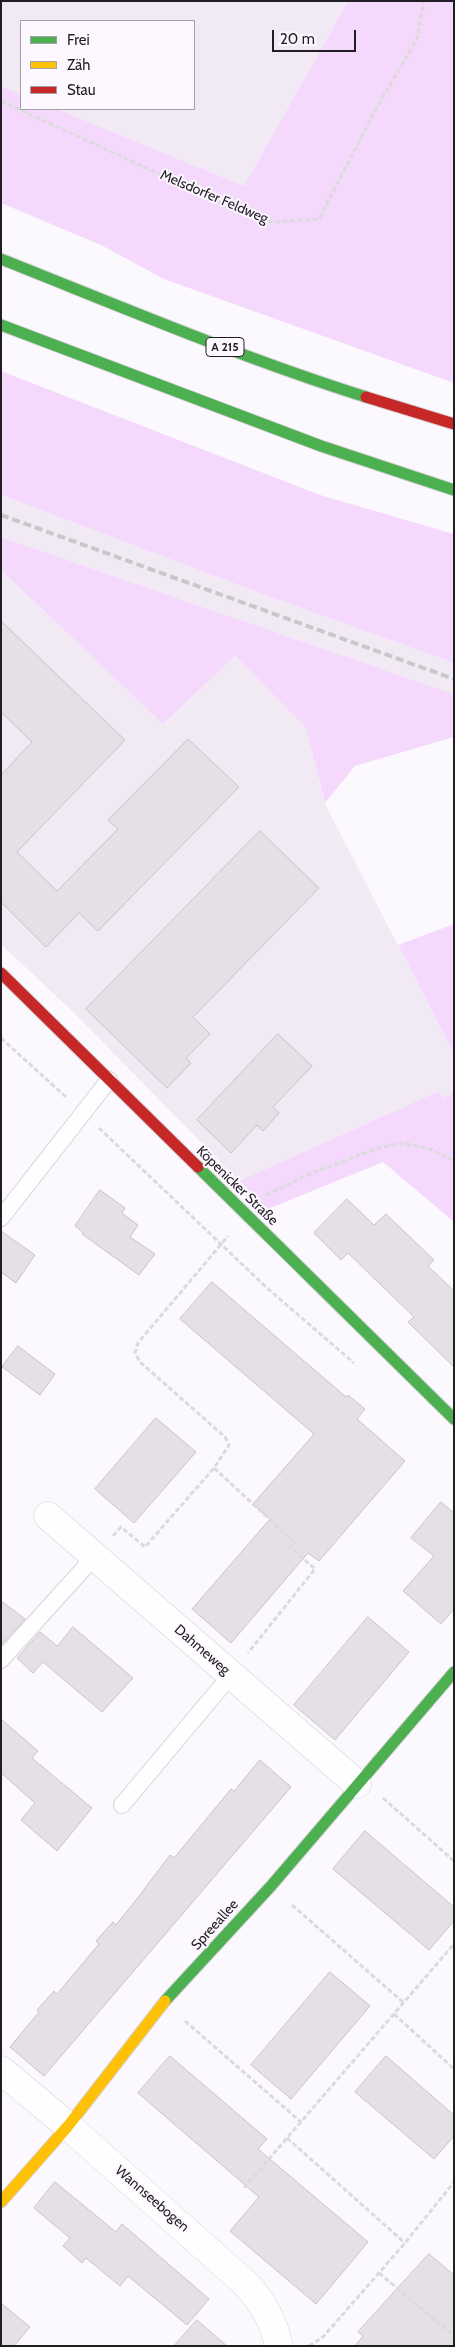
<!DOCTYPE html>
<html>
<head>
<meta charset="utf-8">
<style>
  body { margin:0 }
  #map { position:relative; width:455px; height:2347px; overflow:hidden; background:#fcf9fe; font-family:Cabin,sans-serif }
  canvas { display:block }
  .frame { position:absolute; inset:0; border:2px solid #221d24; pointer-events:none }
  .legend { position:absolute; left:20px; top:20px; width:175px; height:90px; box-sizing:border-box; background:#fdf8ff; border:1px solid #a5a0a7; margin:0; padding:6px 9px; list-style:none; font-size:15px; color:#221d24 }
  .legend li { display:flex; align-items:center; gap:10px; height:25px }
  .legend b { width:25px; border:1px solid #a5a0a7 }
  .scale { position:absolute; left:272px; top:30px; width:84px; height:22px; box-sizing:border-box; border:2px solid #221d24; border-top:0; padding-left:6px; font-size:15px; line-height:18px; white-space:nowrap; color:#221d24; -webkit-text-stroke:4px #fdf8ff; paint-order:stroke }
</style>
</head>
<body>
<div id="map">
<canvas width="455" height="2347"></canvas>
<div class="frame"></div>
<ul class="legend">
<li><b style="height:6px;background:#4caf50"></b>Frei</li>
<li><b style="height:6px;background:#ffc107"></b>Zäh</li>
<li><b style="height:6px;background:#c62828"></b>Stau</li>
</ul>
<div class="scale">20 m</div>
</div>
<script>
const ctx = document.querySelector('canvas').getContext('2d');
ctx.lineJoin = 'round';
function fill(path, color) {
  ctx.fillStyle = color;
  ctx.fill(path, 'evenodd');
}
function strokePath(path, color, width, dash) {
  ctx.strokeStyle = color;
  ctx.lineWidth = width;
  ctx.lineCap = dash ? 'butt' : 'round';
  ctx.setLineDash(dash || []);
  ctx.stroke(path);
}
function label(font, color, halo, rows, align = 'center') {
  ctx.font = font + ' Cabin,sans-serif';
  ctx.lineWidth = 4;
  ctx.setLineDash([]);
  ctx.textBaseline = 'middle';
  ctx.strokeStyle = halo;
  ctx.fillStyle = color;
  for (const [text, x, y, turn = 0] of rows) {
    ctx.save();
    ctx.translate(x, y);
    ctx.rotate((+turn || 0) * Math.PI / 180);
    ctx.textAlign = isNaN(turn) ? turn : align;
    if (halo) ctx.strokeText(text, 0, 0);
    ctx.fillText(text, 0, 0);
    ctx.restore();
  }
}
fill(new Path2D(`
  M1,1h347l-104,185 -187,-77h137v-88h-173v73l-20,-8z
  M1,495l256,97 197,71v31l-453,-157z
  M1,570l162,154 72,-68 71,72 19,76 129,250v38l-10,6 -5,-7 -200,90 -166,-169 -72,-68z`), '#f1eaf4');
fill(new Path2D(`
  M348,1h106v382l-290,-104 -63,-34 -100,-42v-117l20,8v15h36l187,77z
  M1,371l319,124 134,39v129l-197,-71 -256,-97z
  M1,537l453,157v43l-99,29 -30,37 -19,-75 -71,-72 -72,68 -162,-154z
  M454,924v130l-56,-109z
  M439,1091l5,7 10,-6v130l-71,-60 -115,47 -29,-28z`), '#f4d9fc');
const building = new Path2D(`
  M1,621l124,119 -108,112 40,39 61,-62 -10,-9 80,-81 51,48 -141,144 -19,-18 -33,34 -45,-45v-127l31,-33 -31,-30z
  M260,831l59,57 -126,129 17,17 -24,24 5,5 -24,25 -81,-79z
  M278,1034l34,32 -39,41 6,6 -16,18 -6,-6 -26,28 -34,-33z
  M100,1190l25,18 -3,5 16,12 -8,12 25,17 -16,21 -57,-41 1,-2 -8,-6z
  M347,1199l27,26 12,-11 48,46 -6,6 26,25v76l-46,-45 6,-5 -66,-64 -7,7 -27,-27z
  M1,1231l34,24 -19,28 -15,-11z
  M212,1282l134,115 2,-2 17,14 -8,10 48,42 -86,100 -11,-8 -77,90 -39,-34 78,-90 -17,-15 61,-70 -134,-115z
  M18,1346l37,28 -15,21 -38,-28z
  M156,1418l40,34 -62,71 -39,-34z
  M441,1502l13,11v96l-13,15 -38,-33 31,-35 -23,-18z
  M1,1601l24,18 -23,25h-1z
  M368,1617l41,35 -74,88 -41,-35z
  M73,1627l60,51 -31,34 -59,-50 -10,11 -16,-15 23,-26 17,14z
  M1,1719l37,32 -6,7 60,50 -35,43 -36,-31 14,-17 -34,-30z
  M260,1760l31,27 -247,289 -34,-29 29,-35 -2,-2 17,-19 3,3 42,-50 -3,-3 8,-9 9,-10 3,3 20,-25 34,-45 4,3 57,-69 3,2z
  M365,1831l89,76v14l-25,29 -96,-81z
  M330,1972l40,34 -79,93 -40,-34z
  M170,2056l97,83 -9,10 110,93 -52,62 -86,-73 29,-34 -121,-104z
  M386,2056l68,59v21l-20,23 -79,-67z
  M55,2182l61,50 6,-8 87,75 -22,26 -59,-49 -8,10 -34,-28 -4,5 -19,-17 7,-8 -36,-30z
  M429,2254l25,21v71h-99l8,-10 -5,-4z
  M1,2303l29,24 -16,19h-13z
  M197,2320l30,26h-53z`);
fill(building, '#e4e0e6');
strokePath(building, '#c7c3c8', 1);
const lane = new Path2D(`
  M1,1218l108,-138
  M1,1660l94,-104
  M122,1805l109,-130`);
const street = new Path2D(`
  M48,1516l309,268
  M1,2070l67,56 177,157c19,21 27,35 34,63`);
const fast = new Path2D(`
  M1,259c121,48 241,99 365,138
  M1,325l320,121 133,44
  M198,1167l256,252
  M165,2001l106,-115 183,-214`);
const slow = new Path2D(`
  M1,2202l67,-76 97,-125`);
const jam = new Path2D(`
  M366,397l88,27
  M1,973l197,194`);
strokePath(lane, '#d6d2d8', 18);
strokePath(street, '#d6d2d8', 29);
strokePath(fast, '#d6d2d8', 13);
strokePath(slow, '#d6d2d8', 13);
strokePath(jam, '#d6d2d8', 13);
strokePath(new Path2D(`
  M1,101l232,107 39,14 47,-3 59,-114 39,-66 7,-38
  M1,1038l66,60
  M99,1128l168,160 87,75
  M266,1195l46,-22 66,-25 24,-5 29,6 23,12
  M214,1468l80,74 -4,5 25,22 -67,84
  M113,1536l8,-9 24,20 69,-79 15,-23 -4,-8 -85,-75 -5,-9 3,-10 90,-107
  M383,1798l71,63
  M292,1905l112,98
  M394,2014l60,55
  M185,2021l116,101
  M287,2138l118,105
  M244,2188l210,-244
  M379,2273l75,63
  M309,2346l14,-9 82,-94 49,-61`), '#dcdadc', 3, [5, 2.5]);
strokePath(lane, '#fffeff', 16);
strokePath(street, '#fffeff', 28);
strokePath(fast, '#4caf50', 11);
strokePath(slow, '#ffc107', 11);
strokePath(jam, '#c62828', 11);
strokePath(new Path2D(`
  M1,515l453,164`), '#c9c8c9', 4, [8, 4]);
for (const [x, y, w] of [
  [225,347,38]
]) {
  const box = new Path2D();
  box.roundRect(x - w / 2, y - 9.5, w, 19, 4);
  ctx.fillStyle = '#fdf8ff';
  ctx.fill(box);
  strokePath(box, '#221d24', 1);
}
label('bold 12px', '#221d24', null, [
  ["A 215",225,347]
]);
label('14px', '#221d24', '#fdf8ff', [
  ["Melsdorfer Feldweg",214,197,23],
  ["Köpenicker Straße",237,1186,44],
  ["Dahmeweg",202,1650,41],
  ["Spreeallee",215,1925,-48],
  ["Wannseebogen",152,2199,41]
]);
</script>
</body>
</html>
